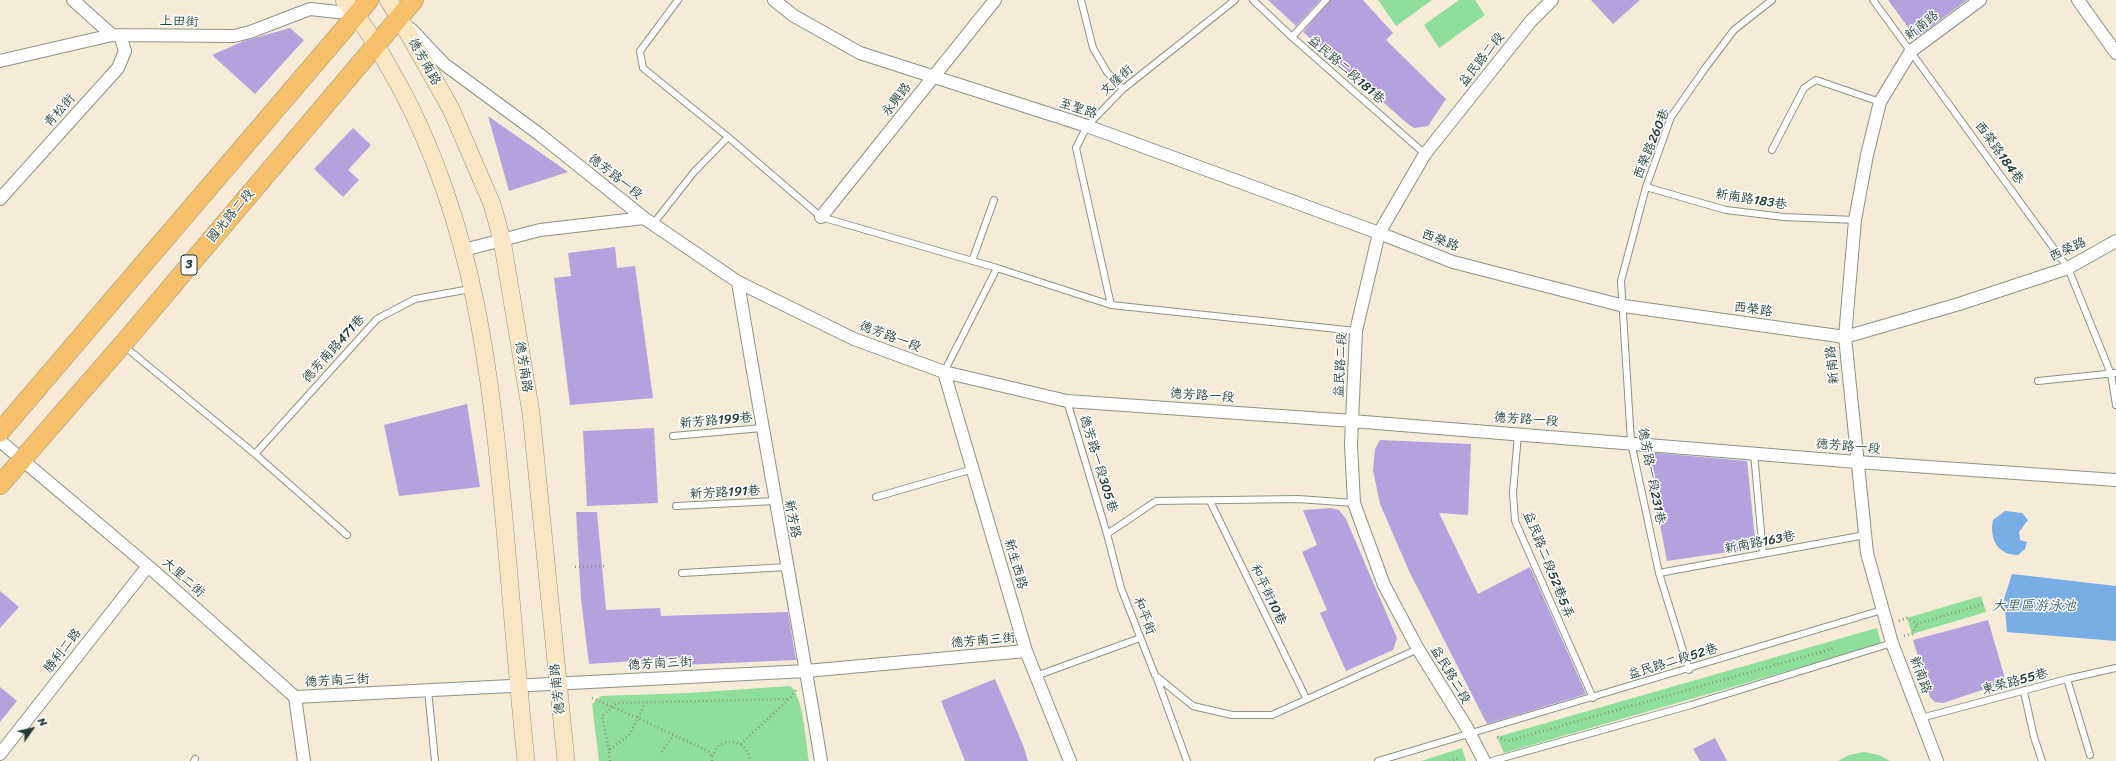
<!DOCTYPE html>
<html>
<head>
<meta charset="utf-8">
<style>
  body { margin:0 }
  #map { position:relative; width:2116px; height:761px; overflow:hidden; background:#f5ebd7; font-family:Sriracha,sans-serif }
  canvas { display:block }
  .north { position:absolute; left:12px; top:709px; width:40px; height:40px; -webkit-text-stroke:3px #fff; paint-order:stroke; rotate:56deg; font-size:11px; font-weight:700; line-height:16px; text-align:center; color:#1f3d34 }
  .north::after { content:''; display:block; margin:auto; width:14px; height:18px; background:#1f3d34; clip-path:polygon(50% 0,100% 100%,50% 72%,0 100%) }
</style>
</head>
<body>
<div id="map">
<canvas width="2116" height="761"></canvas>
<div class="north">N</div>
</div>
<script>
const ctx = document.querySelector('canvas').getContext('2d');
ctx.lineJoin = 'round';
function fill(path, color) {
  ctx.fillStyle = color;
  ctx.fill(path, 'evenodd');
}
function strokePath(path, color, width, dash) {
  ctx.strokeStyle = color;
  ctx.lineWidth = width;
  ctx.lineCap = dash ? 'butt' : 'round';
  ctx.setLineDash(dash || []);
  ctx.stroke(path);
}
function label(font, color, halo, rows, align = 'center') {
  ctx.font = font + ' Sriracha,"LXGW WenKai TC",sans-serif';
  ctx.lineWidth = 3;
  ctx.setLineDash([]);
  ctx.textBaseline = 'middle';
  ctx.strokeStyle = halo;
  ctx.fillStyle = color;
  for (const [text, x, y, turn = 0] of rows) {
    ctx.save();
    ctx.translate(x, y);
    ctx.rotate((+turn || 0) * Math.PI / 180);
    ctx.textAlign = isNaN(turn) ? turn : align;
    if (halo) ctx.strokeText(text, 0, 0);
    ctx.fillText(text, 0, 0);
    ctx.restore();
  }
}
fill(new Path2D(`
  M1378,0h54l-36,26z
  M1459,0h16l10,15 -46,33 -15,-23z
  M1981,596l5,16 -74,22 -5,-16z
  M1877,628l4,16 -377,109 -7,-16z
  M790,686c13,7 16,59 19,75h-210l-7,-57 9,-8 88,-3z
  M1462,748l4,13h-45z
  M1864,752l15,3 11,6h-52l11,-6z`), '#90de9c');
fill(new Path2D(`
  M2005,511l17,2 6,7 -9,12 1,8 7,2 -2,7 -7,6c-20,0 -29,-16 -25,-35z
  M2012,574l104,12v55l-109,-9 -3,-33z`), '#79ade6');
fill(new Path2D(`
  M1268,0h52l-24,26z
  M1330,0h33l30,33 -7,7 60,59 -18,27 -14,2 -6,-4 -105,-92z
  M1591,0h49l-27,24z
  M1888,0h79l-51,38z
  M290,28l14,12 -49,54 -43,-39 32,-14z
  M488,116l80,56 -59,19z
  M353,128l18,17 -23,25 11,10 -16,17 -29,-28z
  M615,247l2,21 18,-2 18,132 -83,7 -16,-127 17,-2 -3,-23z
  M467,404l13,83 -81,9 -15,-71z
  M654,428l4,75 -71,3 -4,-75z
  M1380,440l91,4 -3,71 -29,-2 39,81 52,-27 56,127 -99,30 -78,-153 -29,-67 -7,-34 2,-21z
  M1646,452l101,9 9,87 -89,13z
  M1331,508l8,2 7,9 51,119 -4,12 -47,21 -26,-58 7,-3 -25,-58 15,-7 -14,-35z
  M576,512h21l9,98 54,-2 1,8 127,-4 8,48 -115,5 -1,-7 -91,6 -8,-65z
  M0,591l19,16 -19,21z
  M1988,620l18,62 -63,21 -8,-1 -5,-5 -17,-57z
  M995,679l28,66 5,16h-63l-24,-60z
  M0,687l17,14 -17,21z
  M1715,738l12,23h-27l-7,-12z`), '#b4a2de');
const lane = new Path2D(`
  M678,0l-38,51 3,17 85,69 93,80 176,51 114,37 245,26
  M1081,0l12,48 14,24 16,17
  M1253,0l39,37 133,117
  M1873,0l195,268 43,106 5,31
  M1292,37l34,-37
  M1772,150l32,-62 12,-8 64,22
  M1646,187l80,23 58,7 71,3
  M653,224l41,-52 34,-35
  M972,261l22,-61
  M1111,305l-35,-157 11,-22 36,-37 112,-89
  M124,346l131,108 122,-135 38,-20 55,-10
  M944,372l53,-104
  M2038,381l78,-8
  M1067,401l40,133
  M1518,434l-5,59 2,28 78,177
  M673,436l89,-8
  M1754,453l9,101
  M255,454l92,81
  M876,497l97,-28
  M1210,501l96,197
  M1354,503l-56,-4 -142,2 -49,33 14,54 34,87 38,31 39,9h40l146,-66
  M676,506l99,-5
  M682,573l105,-6
  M1659,573l206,-38
  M1689,670l-30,-97 -28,-131 -10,-161 25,-94 25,-70 35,-50 28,-37 38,-30
  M1036,676l104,-38
  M1156,676l31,85
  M2067,679l23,76
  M428,690l7,71
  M2024,692l10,45 8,24
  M1921,718l146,-39 49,-11
  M194,761l1,-2
  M1378,761l504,-151
  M1492,761l199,-56 201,-62`);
const street = new Path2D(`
  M73,0l39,35
  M774,0l20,16 66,37 227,73 292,107 74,29 171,44 221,31 114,-33 109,-36 48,-27
  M2078,0l38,53
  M411,29l33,35 95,70 105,84 94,64 116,57 90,33 123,29 285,20 505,41 259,18
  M0,61l112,-26 122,1 16,-4 60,-23 46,5
  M0,199l118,-131 7,-17 -5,-16
  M821,217l174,-217
  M464,250l76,-20 104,-12
  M738,282c26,160 57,319 83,479
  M944,372l82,279 44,110
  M0,441l148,125 147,131 9,64
  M295,697l511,-26 220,-20
  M0,754l148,-188
  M1484,761l-17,-33 -49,-79 -34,-64 -30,-82 -3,-58 5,-114 23,-98 46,-79 106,-133 21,-21
  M1937,761l-45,-118 -25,-90 -22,-216 10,-117 12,-65 13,-53 31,-51 69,-51`);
const secondary = new Path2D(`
  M344,0c23,26 39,57 56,87 75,140 91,288 105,443 7,77 13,154 21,231
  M388,0l11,17 52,92 41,95 10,36 29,173 35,348`);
const primary = new Path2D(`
  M0,432l369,-432
  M0,485l122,-140 292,-345`);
strokePath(lane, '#8a9486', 8);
strokePath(street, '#8a9486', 14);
strokePath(secondary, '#8a9486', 18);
strokePath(primary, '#8a9486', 20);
strokePath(new Path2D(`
  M575,567l32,-1
  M1899,621l8,-3 10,6 66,-20
  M1904,636l8,-2 5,-10
  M592,698l46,20 70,33 4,6
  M1497,737l11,4 327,-93
  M741,744l50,-47 5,-7
  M609,750l-7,-34 15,-13 172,-4
  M662,752l11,-17
  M610,761l-1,-11 21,-16 15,-31
  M712,761c1,-25 35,-26 38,0
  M1449,761l11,-3`), '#8a9486', 2.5, [1, 3]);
strokePath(lane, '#fff', 6);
strokePath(street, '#fff', 12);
strokePath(secondary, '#fbe6c4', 17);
strokePath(primary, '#f6c06b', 19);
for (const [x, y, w] of [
  [189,265,16]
]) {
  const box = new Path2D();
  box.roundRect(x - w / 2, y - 10, w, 20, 3);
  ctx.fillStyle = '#fff';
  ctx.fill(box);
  strokePath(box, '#1f3d34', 1);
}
label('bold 12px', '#1f3d34', null, [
  ["3",189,265]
]);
label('13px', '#1f3d34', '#fff', [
  ["上田街",179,22,2],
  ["新南路",1922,26,-38],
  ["益民路二段",1482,60,-52],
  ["德芳南路",424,62,61],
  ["益民路二段181巷",1346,70,41],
  ["文隆街",1117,81,-42],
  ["永興路",897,100,-52],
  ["至聖路",1078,109,18],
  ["青松街",60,111,-48],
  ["西榮路260巷",1652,144,-68],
  ["西榮路184巷",1999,153,54],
  ["德芳路一段",615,177,38],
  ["新南路183巷",1751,200,9],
  ["國光路二段",231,216,-50],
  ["西榮路",1440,241,21],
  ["西榮路",2068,250,-25],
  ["西榮路",1753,310,8],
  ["德芳路一段",890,337,21],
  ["德芳南路471巷",334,349,-48],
  ["益民路二段",1341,365,-87],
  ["新南路",1833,365,-96],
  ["德芳南路",523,367,81],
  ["德芳路一段",1202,396,4],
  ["德芳路一段",1526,420,4],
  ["新芳路199巷",716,421,-5],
  ["德芳路一段",1848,447,5],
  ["德芳路一段305巷",1098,464,73],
  ["德芳路一段231巷",1651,476,79],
  ["新芳路191巷",725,493,-3],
  ["新芳路",792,519,79],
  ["新南路163巷",1760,543,-11],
  ["新生西路",1015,564,74],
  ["益民路二段52巷5弄",1548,565,68],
  ["大里二街",183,578,42],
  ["和平街10巷",1268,595,64],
  ["和平街",1144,616,69],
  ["德芳南三街",983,641,-5],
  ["勝利二路",63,651,-52],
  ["益民路二段52巷",1673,662,-17],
  ["德芳南三街",660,664,-3],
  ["益民路二段",1450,675,59],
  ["新南路",1920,675,69],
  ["德芳南三街",337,681,-3],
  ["東榮路55巷",2015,682,-15],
  ["德芳南路",558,689,-96]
]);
label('italic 14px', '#3a5f69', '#fff', [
  ["大里區游泳池",2034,606]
]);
</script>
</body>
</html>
